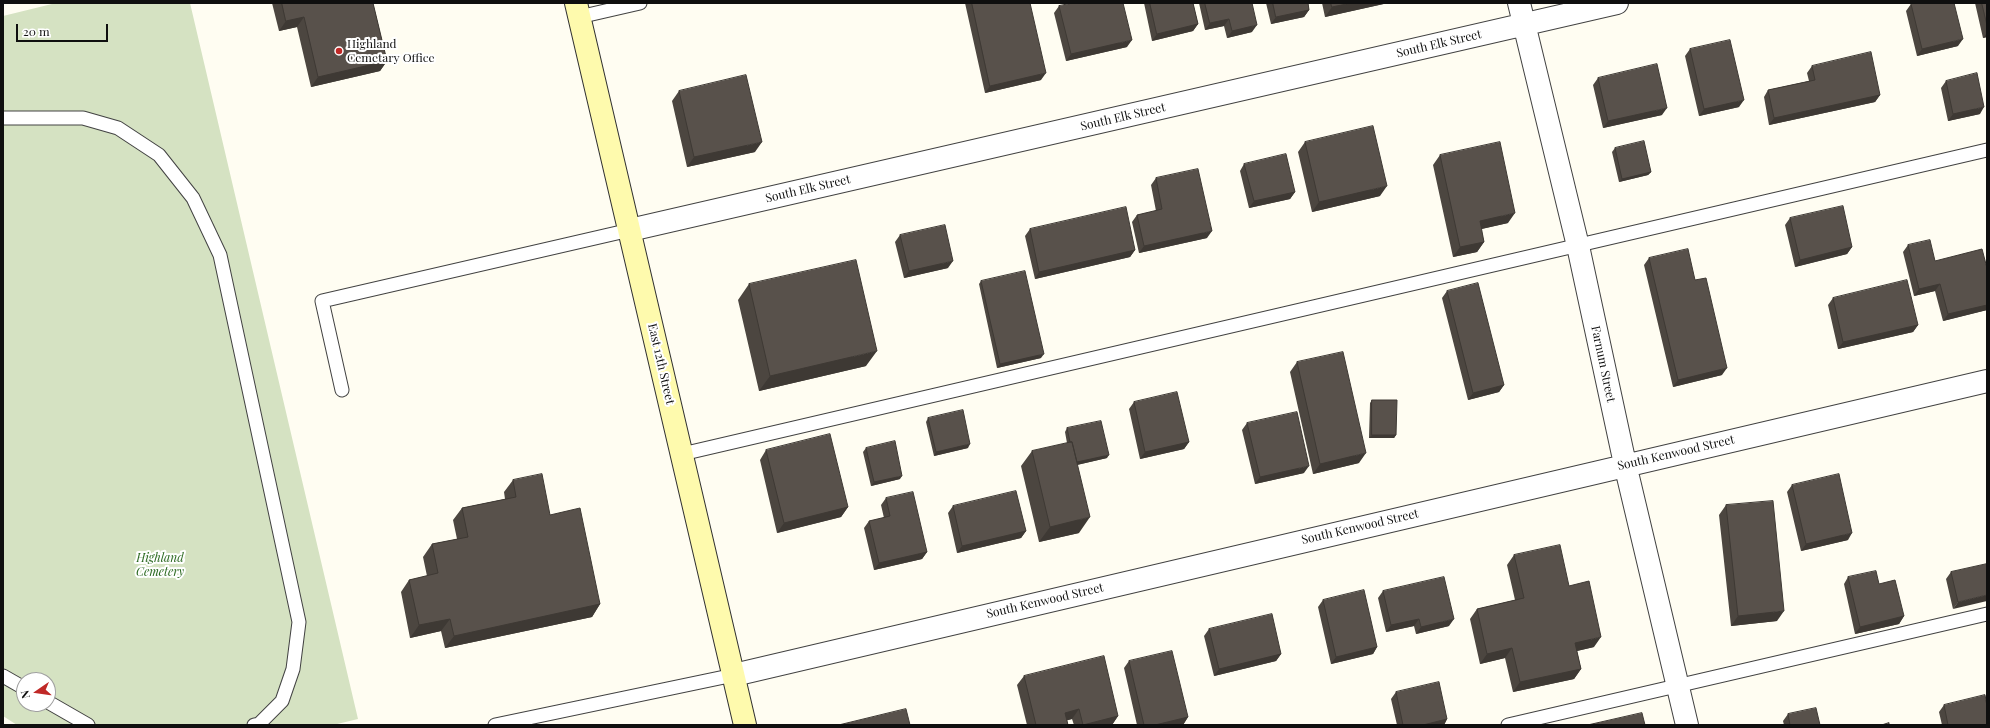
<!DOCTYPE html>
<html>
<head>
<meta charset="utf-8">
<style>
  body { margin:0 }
  #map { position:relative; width:1990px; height:728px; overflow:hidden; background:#fffdf2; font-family:"Playfair Display",serif }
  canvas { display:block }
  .frame { position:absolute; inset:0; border:4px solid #0f0f0f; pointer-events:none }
  .north { position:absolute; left:16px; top:672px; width:40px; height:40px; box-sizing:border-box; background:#fff; border:1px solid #9f9f9f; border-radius:50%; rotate:257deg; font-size:11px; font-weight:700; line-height:16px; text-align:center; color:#0f0f0f }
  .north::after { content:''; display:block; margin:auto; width:14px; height:18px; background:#c02927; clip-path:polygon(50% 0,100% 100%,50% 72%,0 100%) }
  .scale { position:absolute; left:16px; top:24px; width:92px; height:18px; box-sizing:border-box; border:2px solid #0f0f0f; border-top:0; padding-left:5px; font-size:12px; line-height:14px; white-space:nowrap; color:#0f0f0f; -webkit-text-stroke:3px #fff; paint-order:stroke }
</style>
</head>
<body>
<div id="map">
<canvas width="1990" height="728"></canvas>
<div class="frame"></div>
<div class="north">N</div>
<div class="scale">20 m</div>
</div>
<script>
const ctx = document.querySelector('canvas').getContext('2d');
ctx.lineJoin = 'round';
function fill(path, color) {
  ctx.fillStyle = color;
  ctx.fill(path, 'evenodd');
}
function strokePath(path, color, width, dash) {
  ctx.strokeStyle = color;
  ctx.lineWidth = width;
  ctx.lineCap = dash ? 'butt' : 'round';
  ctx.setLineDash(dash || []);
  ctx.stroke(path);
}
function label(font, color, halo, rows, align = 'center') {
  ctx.font = font + ' "Playfair Display",serif';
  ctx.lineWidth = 4;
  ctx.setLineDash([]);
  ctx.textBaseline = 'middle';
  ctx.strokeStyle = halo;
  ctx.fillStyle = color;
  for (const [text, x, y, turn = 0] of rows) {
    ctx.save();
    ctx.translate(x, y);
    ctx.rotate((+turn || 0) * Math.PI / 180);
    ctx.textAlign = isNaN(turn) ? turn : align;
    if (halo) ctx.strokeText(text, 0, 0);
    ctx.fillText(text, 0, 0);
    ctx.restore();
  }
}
fill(new Path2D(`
  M56,3h134l168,716 -25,6h-316l-14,-9v-700zM24,680h24v24h-24z`), '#d5e2c2');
const lane = new Path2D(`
  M579,17l61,-14
  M3,118h80l35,10 41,27 34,43 27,57 79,367 -6,47 -11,32 -23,23 -5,1
  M342,390l-20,-89 308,-71
  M682,454l1305,-304
  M3,676l21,12
  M48,702l40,23
  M495,725l239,-50
  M1508,725l479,-111`);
const street = new Path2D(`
  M1519,3l59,243 47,218 62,261
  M630,230l987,-227
  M734,675l1253,-294`);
const secondary = new Path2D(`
  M576,3l169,722`);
strokePath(lane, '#424242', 15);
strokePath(street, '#424242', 24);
strokePath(secondary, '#313131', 24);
strokePath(lane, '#fff', 13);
strokePath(street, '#fff', 22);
strokePath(secondary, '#fefaad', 22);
fill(new Path2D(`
  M272,3h101l14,58 -7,10 -69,16 -14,-60 -18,4z
  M965,3h65l11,77 -56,13z
  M1144,3h49l5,21 -5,7 -41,10z
  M1199,3h53v29l-25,6 -3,-12 -19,4z
  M1266,3h42l1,7 -5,7 -33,7z
  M1322,3h66l-63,14z
  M1975,3h12v34l-4,1z
  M1911,4l47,42 -41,10 -11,-45z
  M1059,6l68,41 -61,14 -12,-48z
  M1690,49l49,58 -40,9 -14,-60z
  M1812,66l68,29 -5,7 -106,23 -5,-28 4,-7 41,-9 -2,-8z
  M1598,78l64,37 -59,13 -10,-43z
  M1946,81l34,33 -32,7 -7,-33z
  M679,91l76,61 -68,15 -15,-66z
  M1305,142l75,54 -68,16 -14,-60z
  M1615,148l36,24 -3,3 -29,7 -7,-30z
  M1440,155l68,68 -27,6 3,13 -7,10 -24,5 -20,-92z
  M1244,164l51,28 -5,7 -41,9 -9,-37z
  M1156,178l51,60 -68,15 -7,-31 5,-7 19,-4 -5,-26z
  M1790,218l62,29 -5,7 -52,13 -10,-42z
  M1030,229l105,21 -5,7 -95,22 -10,-43z
  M900,235l48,33 -44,10 -9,-36z
  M1908,245l27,16 52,7v42l-44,11 -8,-30 -21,5 -11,-44z
  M1649,258l46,22 27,95 -49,12 -29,-122z
  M981,281l60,77 -44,10 -18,-84z
  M749,284l117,82 -107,25 -21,-91z
  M1447,291l57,94 -5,7 -31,8 -26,-102z
  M1833,298l85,27 -5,7 -75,17 -10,-44z
  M1297,362l62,101 -46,11 -23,-102z
  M1372,400l24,35 -2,3h-25l1,-35z
  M1134,402l55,40 -5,7 -44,10 -11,-50z
  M928,418l40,30 -34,8 -8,-34z
  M1247,423l57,50 -49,11 -13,-54z
  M1067,428l40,30 -30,7 2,68 -40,9 -18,-76 11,-15 35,-8 -2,-11z
  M866,448l34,31 -29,7 -8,-34z
  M766,450l82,57 -7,10 -64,16 -17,-73z
  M513,480l37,35 50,89 -8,13 -147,31 -4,-17 -31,7 -9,-46 8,-12 18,-4 -4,-19 9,-13 25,-5 -4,-19 9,-12 43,-9 -1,-7z
  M1792,485l56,55 -47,11 -14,-59z
  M886,498l41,54 -5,7 -48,11 -10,-42 5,-7 15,-3 -3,-13z
  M1726,505l51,116 -46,5 -12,-111z
  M953,506l73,25 -5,7 -64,15 -9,-40z
  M1514,555l55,31 25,61 -17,4 4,18 -7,10 -61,13 -8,-34 -25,6 -10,-45 7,-10 38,-9 -8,-35z
  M1987,564l-34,45 -7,-30 5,-7z
  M1848,577l31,7 25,32 -5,8 -44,10 -11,-50z
  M1383,591l66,35 -33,8 -2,-8 -28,6 -8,-34z
  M1323,600l54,47 -4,7 -42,10 -13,-57z
  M1209,629l72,25 -5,7 -62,15 -10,-40z
  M1129,661l59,56 -5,8h-46l-13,-57z
  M1024,676l94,40 -6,9h-38l-2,-6 -5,1 1,5h-41l-10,-40z
  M1396,692l51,27 -3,6h-47l-6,-26z
  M1944,705l43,20h-45l-3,-13z
  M1788,714l32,11h-36l-1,-4z`), '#4c4640');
fill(new Path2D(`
  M1351,3h37l-63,14 7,-10z
  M1309,10l-5,7 -33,7 5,-7z
  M304,17l-7,10 -18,4 7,-10z
  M1229,19l-5,7 -19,4 5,-7z
  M1198,24l-5,7 -41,10 5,-7z
  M1257,25l-5,7 -25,6 5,-7z
  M1987,33v4l-4,1z
  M1963,39l-5,7 -41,10 5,-7z
  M1132,40l-5,7 -61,14 5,-7z
  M387,61l-7,10 -69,16 7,-10z
  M1046,73l-5,7 -56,13 5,-7z
  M1880,95l-5,7 -106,23 5,-7z
  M1744,100l-5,7 -40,9 5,-7z
  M1984,107l-4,7 -32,7 5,-7z
  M1667,108l-5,7 -59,13 5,-7z
  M762,142l-7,10 -68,15 7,-10z
  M1651,172l-3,3 -29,7 3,-3z
  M1387,186l-7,10 -68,16 7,-10z
  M1295,192l-5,7 -41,9 5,-7z
  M1515,213l-7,10 -35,8 7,-10z
  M1212,231l-5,7 -68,15 5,-7z
  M1484,242l-7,10 -24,5 7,-10z
  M1852,247l-5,7 -52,13 5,-7z
  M1135,250l-5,7 -95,22 4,-7z
  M953,261l-5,7 -44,10 5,-7z
  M1940,284l-5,7 -21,5 5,-7z
  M1987,305v5l-44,11 5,-7z
  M1918,325l-5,7 -75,17 5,-7z
  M877,351l-11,15 -107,25 11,-15z
  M1044,354l-3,4 -44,10 3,-4z
  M1727,368l-5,7 -49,12 5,-7z
  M1504,385l-5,7 -31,8 5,-7z
  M1372,435h24l-2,3h-25z
  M1189,442l-5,7 -44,10 5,-7z
  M970,444l-2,4 -34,8 2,-4z
  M1366,453l-7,10 -46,11 7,-10z
  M1109,455l-2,3 -35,8 3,-4z
  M1309,466l-5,7 -49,11 5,-7z
  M902,476l-2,3 -29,7 3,-4z
  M848,507l-7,10 -64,16 7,-10z
  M1090,517l-11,16 -40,9 11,-15z
  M1026,531l-5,7 -64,15 5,-7z
  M1852,533l-4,7 -47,11 5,-7z
  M927,552l-5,7 -48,11 5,-7z
  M1987,595v6l-34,8 5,-7z
  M600,604l-8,13 -147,31 9,-12z
  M1784,611l-7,10 -46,5 7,-10z
  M1904,616l-5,8 -44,10 5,-7z
  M450,619l-9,12 -31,7 9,-13z
  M1419,619l-5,7 -28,6 5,-7z
  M1454,619l-5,7 -33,8 5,-7z
  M1601,637l-7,10 -26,6 7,-10z
  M1377,647l-4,7 -42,10 5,-7z
  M1512,648l-7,10 -25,6 7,-10z
  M1281,654l-5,7 -62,15 5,-7z
  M1581,669l-7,10 -61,13 7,-10z
  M1079,709l-7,10 -14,4 7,-10z
  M1118,716l-6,9h-29z
  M1188,717l-5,8h-28z
  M1447,719l-3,6h-21z`), '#3e3934');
const building = new Path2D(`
  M282,3h91l14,58 -69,16 -14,-60 -18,4z
  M972,3h58l16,70 -56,13z
  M1073,3h50l9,37 -61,14 -12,-48z
  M1150,3h43l5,21 -41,10z
  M1205,3h47l5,22 -25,6 -3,-12 -19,4z
  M1273,3h35l1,7 -33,7z
  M1331,3h20l-19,4z
  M1913,3h41l9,36 -41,10 -11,-45z
  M1982,3h5v22z
  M1730,40l14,60 -40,9 -14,-60z
  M1871,52l9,43 -106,23 -6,-28 47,-10 -3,-14z
  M1657,64l10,44 -59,13 -10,-43z
  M1977,73l7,34 -31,7 -7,-33z
  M746,75l16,67 -68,15 -15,-66z
  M1373,126l14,60 -68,16 -14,-60z
  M1644,141l7,31 -29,7 -7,-31z
  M1500,142l15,71 -35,8 4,21 -24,5 -20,-92z
  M1286,154l9,38 -41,9 -10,-37z
  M1198,169l14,62 -68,15 -7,-31 25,-6 -6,-31z
  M1843,206l9,41 -52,13 -10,-42z
  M1126,207l9,43 -96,22 -9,-43z
  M945,225l8,36 -44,10 -9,-36z
  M1930,240l5,21 47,-12 5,19v37l-39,9 -8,-30 -21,5 -11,-44z
  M1688,249l7,31 11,-2 21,90 -49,12 -29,-122z
  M856,260l21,91 -107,25 -21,-92z
  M1025,271l19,83 -44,10 -19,-83z
  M1907,280l11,45 -75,17 -10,-44z
  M1478,283l26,102 -31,8 -26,-102z
  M1343,352l23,101 -46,11 -23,-102z
  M1177,392l12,50 -44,10 -11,-50z
  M1372,400h25l-1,35h-24z
  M963,410l7,34 -34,8 -8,-34z
  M1297,412l12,54 -49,11 -13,-54z
  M1101,421l8,34 -32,7 -5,-20h-2l-3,-14z
  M830,434l18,73 -64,16 -18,-73z
  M895,441l7,35 -28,6 -8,-34z
  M1072,442l18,75 -40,10 -18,-76z
  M542,474l8,41 30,-7 20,96 -146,32 -4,-17 -31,6 -10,-45 29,-7 -6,-29 36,-7 -6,-29 54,-11 -3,-17z
  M1839,474l13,59 -46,11 -14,-59z
  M1016,491l10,40 -64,15 -9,-40z
  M913,492l14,60 -48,11 -10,-42 21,-5 -4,-18z
  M1773,501l11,110 -46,5 -12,-111z
  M1560,545l9,41 20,-5 12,56 -26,6 6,26 -61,13 -8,-34 -25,6 -10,-45 47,-11 -10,-43z
  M1987,564v31l-29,7 -7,-30z
  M1876,571l3,13 16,-4 9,36 -44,11 -12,-50z
  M1444,577l10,42 -33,8 -2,-8 -28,6 -8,-34z
  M1364,590l13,57 -41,10 -13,-57z
  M1272,614l9,40 -62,15 -10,-40z
  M1172,651l16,66 -33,8h-11l-15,-64z
  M1104,656l14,60 -35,9 -4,-16 -14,4 3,12h-32l-12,-49z
  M1439,682l8,37 -24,6h-20l-7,-33z
  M1985,695l2,11v19h-39l-4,-20z
  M1816,708l4,17h-30l-2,-11z
  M906,709l4,16h-71z
  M1642,713l3,12h-57z
  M1889,723v2h-7z`);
fill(building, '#58514b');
strokePath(building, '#3e3934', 1);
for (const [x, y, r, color] of [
  [339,51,4,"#c02927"]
]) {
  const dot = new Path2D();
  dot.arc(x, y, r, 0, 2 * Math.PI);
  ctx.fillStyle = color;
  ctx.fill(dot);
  strokePath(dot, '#fff', 1.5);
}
label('12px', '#0f0f0f', '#fff', [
  ["Highland",347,44],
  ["Cemetary Office",347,58]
], 'left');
label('12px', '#0f0f0f', '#fff', [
  ["South Elk Street",1439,44,-13],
  ["South Elk Street",1123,117,-13],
  ["South Elk Street",808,189,-13],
  ["East 12th Street",661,364,77],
  ["Farnum Street",1603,364,78],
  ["South Kenwood Street",1676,453,-13],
  ["South Kenwood Street",1360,527,-13],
  ["South Kenwood Street",1045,601,-13]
]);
label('italic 12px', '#2a681f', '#fff', [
  ["Highland",160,558],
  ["Cemetery",160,572]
]);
</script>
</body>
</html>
